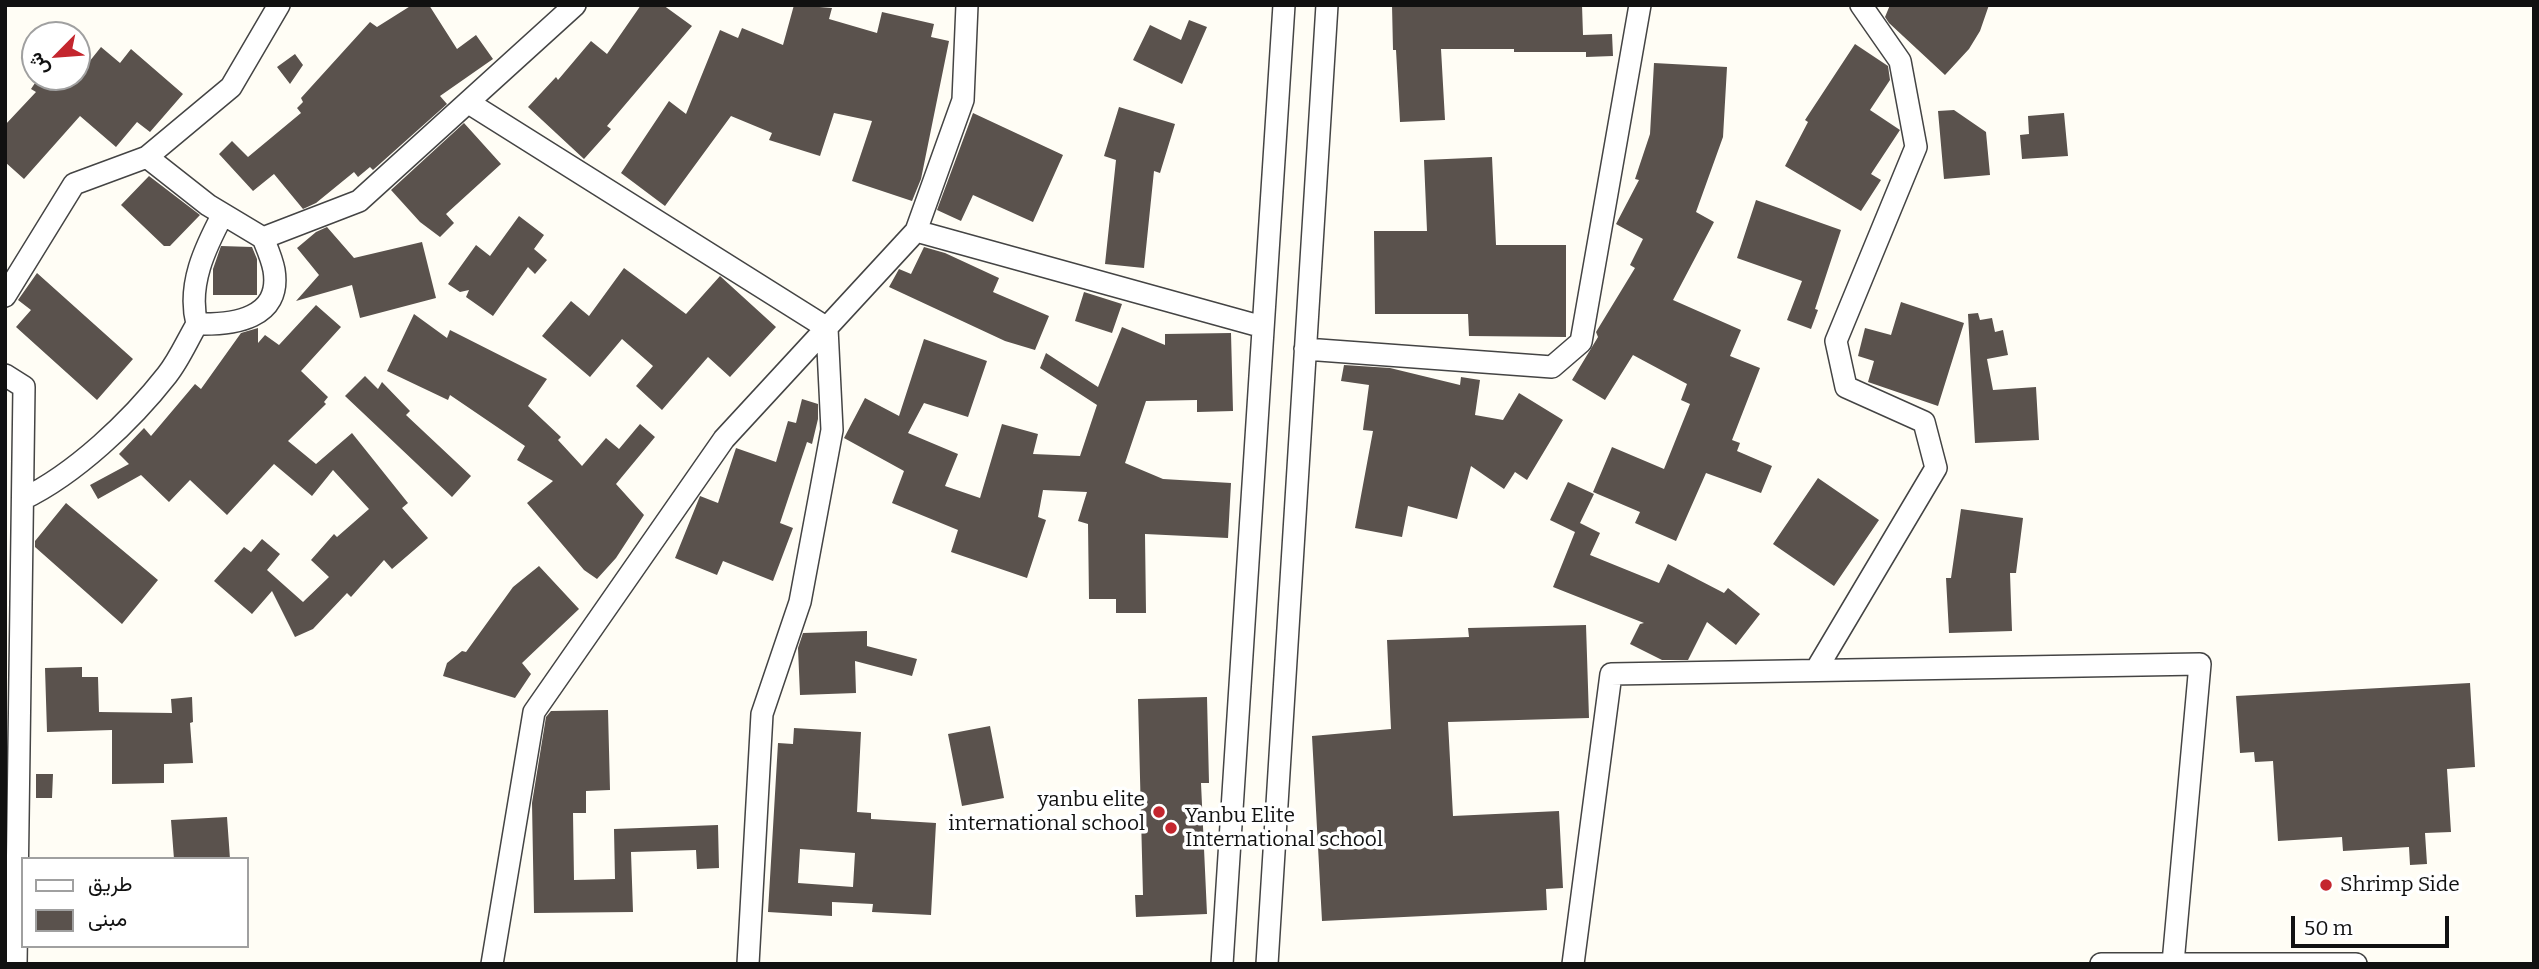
<!DOCTYPE html>
<html>
<head>
<meta charset="utf-8">
<style>
  body { margin:0 }
  #map { position:relative; width:2539px; height:969px; overflow:hidden; background:#fffdf5; font-family:Bitter,Vazirmatn,serif }
  canvas { display:block }
  .frame { position:absolute; inset:0; border:7px solid #111; pointer-events:none }
  .legend { position:absolute; left:21px; top:857px; width:228px; height:91px; box-sizing:border-box; background:#fff; border:2px solid #a0a0a0; margin:0; padding:9px 12px; list-style:none; font-size:21px; color:#111 }
  .legend li { display:flex; align-items:center; gap:14px; height:35px }
  .legend b { width:35px; border:2px solid #a0a0a0 }
  .north { position:absolute; left:21px; top:21px; width:70px; height:70px; box-sizing:border-box; background:#fff; border:2px solid #a0a0a0; border-radius:50%; rotate:245deg; font-size:19px; font-weight:700; line-height:28px; text-align:center; color:#111 }
  .north::after { content:''; display:block; margin:auto; width:24px; height:32px; background:#c4262e; clip-path:polygon(50% 0,100% 100%,50% 72%,0 100%) }
  .scale { position:absolute; left:2291px; top:916px; width:158px; height:32px; box-sizing:border-box; border:4px solid #111; border-top:0; padding-left:9px; font-size:21px; line-height:24px; white-space:nowrap; color:#111; -webkit-text-stroke:5px #fff; paint-order:stroke }
</style>
</head>
<body>
<div id="map">
<canvas width="2539" height="969"></canvas>
<div class="frame"></div>
<ul class="legend">
<li><b style="height:9px;background:#fff"></b>طريق</li>
<li><b style="height:19px;background:#5a524d"></b>مبنى</li>
</ul>
<div class="north">ش</div>
<div class="scale">50 m</div>
</div>
<script>
const ctx = document.querySelector('canvas').getContext('2d');
ctx.lineJoin = 'round';
function fill(path, color) {
  ctx.fillStyle = color;
  ctx.fill(path, 'evenodd');
}
function strokePath(path, color, width, dash) {
  ctx.strokeStyle = color;
  ctx.lineWidth = width;
  ctx.lineCap = dash ? 'butt' : 'round';
  ctx.setLineDash(dash || []);
  ctx.stroke(path);
}
function label(font, color, halo, rows, align = 'center') {
  ctx.font = font + ' Bitter,serif';
  ctx.lineWidth = 7;
  ctx.setLineDash([]);
  ctx.textBaseline = 'middle';
  ctx.strokeStyle = halo;
  ctx.fillStyle = color;
  for (const [text, x, y, turn = 0] of rows) {
    ctx.save();
    ctx.translate(x, y);
    ctx.rotate((+turn || 0) * Math.PI / 180);
    ctx.textAlign = isNaN(turn) ? turn : align;
    if (halo) ctx.strokeText(text, 0, 0);
    ctx.fillText(text, 0, 0);
    ctx.restore();
  }
}
fill(new Path2D(`
  M412,5h17l28,44 19,-14 17,24 -53,37 7,8 -74,66 -3,-3 -12,10 -4,-5 -38,31 -13,6 -29,-35 -21,17 -34,-37 13,-13 16,16 53,-44 -4,-5 6,-6 -2,-4 69,-76 7,5z
  M641,5h22l29,21 -85,100 4,3 -27,30 -56,-52 28,-30 2,3 33,-39 16,13z
  M794,5l38,3 -3,11 48,14 5,-21 52,12 -3,13 18,4 -28,138 -9,22 -60,-20 20,-60 -38,-8 -14,43 -51,-16 3,-7 -41,-17 -66,90 -44,-33 48,-72 17,13 34,-84 18,8 4,-10 41,17z
  M1392,5h190l1,30 29,-1 1,22 -27,1v-5h-72v-3h-73l4,71 -45,2 -4,-72h-3z
  M1890,5h99l-9,26 -11,18 -24,26 -56,-52 -4,-6z
  M1189,20l18,7 -25,57 -49,-24 17,-35 31,15z
  M1855,44l33,22 2,14 -20,30 30,20 -29,44 10,6 -20,31 -76,-45 23,-44 -3,-2z
  M101,47l19,16 11,-14 52,45 -33,38 -13,-10 -21,25 -36,-31 -56,63 -19,-17v-37l31,-33 -5,-3 8,-12h38v-24l12,9z
  M295,54l8,11 -13,19 -13,-17z
  M1654,63l73,4 -4,70 -27,75 18,10 -41,78 68,30 -11,26 30,12 -28,72 8,3 -3,8 35,15 -11,27 -55,-20 -30,68 -41,-18 5,-11 -47,-20 19,-45 52,22 26,-65 -9,-4 6,-16 -54,-29 -28,45 -33,-20 26,-43 -2,-5 39,-64 -5,-3 13,-26 -27,-15 23,-44 -4,-1 15,-45z
  M1119,107l56,17 -15,49 -6,-2 -10,97 -39,-4 11,-104 -12,-4z
  M1954,110l32,22 4,43 -46,4 -6,-68z
  M973,113l90,42 -30,67 -60,-27 -12,26 -24,-11z
  M2064,113l4,43 -46,3 -2,-24 9,-1 -1,-18z
  M464,123l37,41 -55,50 8,9 -14,14 -20,-15 -29,-32z
  M1492,157l4,88h70v92l-97,-1 -1,-22h-93l-1,-83h53l-3,-71z
  M149,176l51,39 -30,31h-6l-43,-41z
  M1756,200l85,30 -26,79 3,1 -7,19 -24,-9 15,-39 -65,-23z
  M519,216l25,19 -10,14 13,11 -12,14 -7,-7 -35,49 -27,-19 3,-7 -9,2 -12,-8 28,-39 14,11z
  M327,227l27,31 68,-16 14,56 -76,20 -8,-33 -56,16 23,-26 -22,-27 19,-16z
  M221,246l31,1 5,12v36h-44v-26z
  M924,247l21,6 54,25 -6,14 56,24 -14,34 -30,-9 -116,-54 10,-18 12,5z
  M624,268l62,46 34,-38 56,51 -46,50 -22,-20 -46,53 -26,-24 17,-20 -31,-27 -32,38 -48,-41 29,-35 18,15z
  M37,273l96,86 -36,41 -81,-73 15,-17 -13,-10z
  M1084,292l38,12 -10,29 -37,-12z
  M1901,302l63,21 -26,83 -70,-24 6,-21 -16,-5 7,-28 26,7z
  M316,305l25,22 -40,44 27,26 -4,5 2,2 -38,37 28,23 36,-31 56,70 -6,5 26,30 -36,31 -8,-9 -33,37 -4,-4 -34,36 -18,8 -23,-46 -20,23 -38,-33 30,-34 7,5 11,-13 18,15 -13,16 36,32 26,-25 -18,-17 23,-26 3,3 32,-28 -36,-39 -21,26 -38,-32 -47,51 -37,-35 -21,22 -28,-27 -43,24 -8,-14 39,-21 -10,-10 25,-26 7,8 44,-52 6,5 40,-56 17,-5v15l7,-8 14,10z
  M1978,313l2,7 12,-2 3,14 8,-2 5,25 -21,4 6,31 43,-3 3,53 -64,3 -7,-129z
  M414,314l33,24 3,-8 97,49 -19,27 33,31 -3,3 24,26 24,-28 13,11 21,-25 15,13 -39,47 28,31 -28,43 -19,21 -13,-9 -57,-67 26,-22 -36,-21 8,-14 -75,-51 -2,5 -61,-29z
  M1122,327l43,18v-11l66,-1 2,78 -36,1v-12l-51,1 -21,62 38,16 68,4 -3,55 -83,-4 1,79h-30v-14h-27l-1,-75 -10,-3 9,-29 -44,-2 -5,27 8,3 -19,58 -76,-26 7,-22 -66,-27 12,-32 -60,-33 21,-40 34,18 25,-77 63,22 -19,56 -44,-14 -16,30 50,21 -13,32 35,12 22,-74 36,10 -5,20 47,2 17,-51 -57,-37 6,-15 52,34z
  M1344,365l46,3 70,17 1,-8 19,3 -5,35 28,5 16,-27 44,27 -36,60 -12,-8 -11,17 -33,-23 -14,53 -49,-13 -6,31 -47,-9 18,-97 -10,-1 6,-45 -28,-4z
  M365,376l13,13 4,-7 28,29 -4,4 65,61 -19,21 -107,-101z
  M802,399l16,5v15l-6,25 -5,-2 -27,81 13,5 -20,53 -50,-20 -6,14 -42,-17 25,-62 18,7 18,-55 40,14 12,-41 8,2z
  M1818,478l61,42 -45,66 -61,-42z
  M1568,482l26,12 -14,29 20,10 -10,22 69,28 9,-19 56,29 4,-5 32,26 -24,31 -29,-23 -19,38h-26l-32,-16 10,-20 4,-1 -91,-36 22,-55 -25,-12z
  M66,503l92,77 -36,44 -87,-77v-6z
  M1961,509l62,9 -7,55h-6l2,58 -63,2 -3,-55h5z
  M539,566l40,43 -57,54 9,11 -16,24 -72,-22 4,-13 15,-12 4,1 47,-65z
  M1586,625l3,93 -141,4 5,94 106,-5 4,77 -17,1 1,21 -225,11 -10,-185 79,-7 -4,-89 82,-3 -1,-9z
  M867,631v15l50,13 -5,17 -57,-15 1,32 -56,2 -2,-47 5,-15z
  M82,667v10h16l1,35 73,1 -1,-14 21,-2 1,25 -3,1 3,40 -29,1v19l-52,1v-54l-65,2 -2,-64z
  M2470,683l5,84 -28,2 4,63 -26,1 2,31 -17,1 -1,-18 -66,4 -1,-14 -64,4 -5,-80 -18,1 -1,-10 -14,1 -4,-57z
  M1207,697l2,86h-8l6,131 -71,3 -1,-22h8l-5,-196z
  M608,710l2,80 -24,1v22h-13l1,67 41,-1 -1,-50 104,-4 1,43 -22,1 -1,-19 -65,2 2,60 -99,1 -2,-110 14,-86 5,-6z
  M990,726l14,72 -42,8 -14,-72z
  M794,728l67,4 -4,80 14,1v6l65,4 -5,92 -59,-3 1,-8 -41,-2v14l-64,-4 10,-169 15,1zM800,849l55,4 -2,34 -55,-4z
  M36,774h17l-1,24h-16z
  M227,817l3,42h-56l-3,-39z`), '#5a524d');
const minor = new Path2D(`
  M469,103l358,225 5,102 -32,172 -38,112 -14,250
  M147,157l84,-70 48,-82
  M916,231l347,96
  M5,296l69,-112 73,-27 61,48 55,33 96,-37 216,-196
  M197,324c36,1 85,-5 77,-54 -2,-11 -7,-22 -11,-32
  M1305,349l247,18 29,-25 59,-337
  M5,375l19,12 -8,577
  M23,499c52,-25 108,-78 144,-124 12,-15 20,-34 30,-51 -10,-39 8,-76 26,-110
  M1816,670l120,-202 -12,-46 -78,-35 -10,-46 80,-194 -16,-86 -39,-56
  M492,964l42,-252 190,-273 192,-208 47,-131 4,-95
  M1222,964l62,-959
  M1267,964l60,-959
  M1573,964l38,-290 589,-10 -27,299
  M2101,964h255`);
strokePath(minor, '#444', 24);
strokePath(minor, '#fff', 21);
for (const [x, y, r, color] of [
  [1159,812,7,"#c4262e"],
  [1171,828,7,"#c4262e"],
  [2326,885,7,"#c4262e"]
]) {
  const dot = new Path2D();
  dot.arc(x, y, r, 0, 2 * Math.PI);
  ctx.fillStyle = color;
  ctx.fill(dot);
  strokePath(dot, '#fff', 2.5);
}
label('21px', '#111', '#fff', [
  ["yanbu elite",1145,800,"right"],
  ["international school",1145,824,"right"],
  ["Yanbu Elite",1185,816],
  ["International school",1185,840],
  ["Shrimp Side",2340,885]
], 'left');
</script>
</body>
</html>
